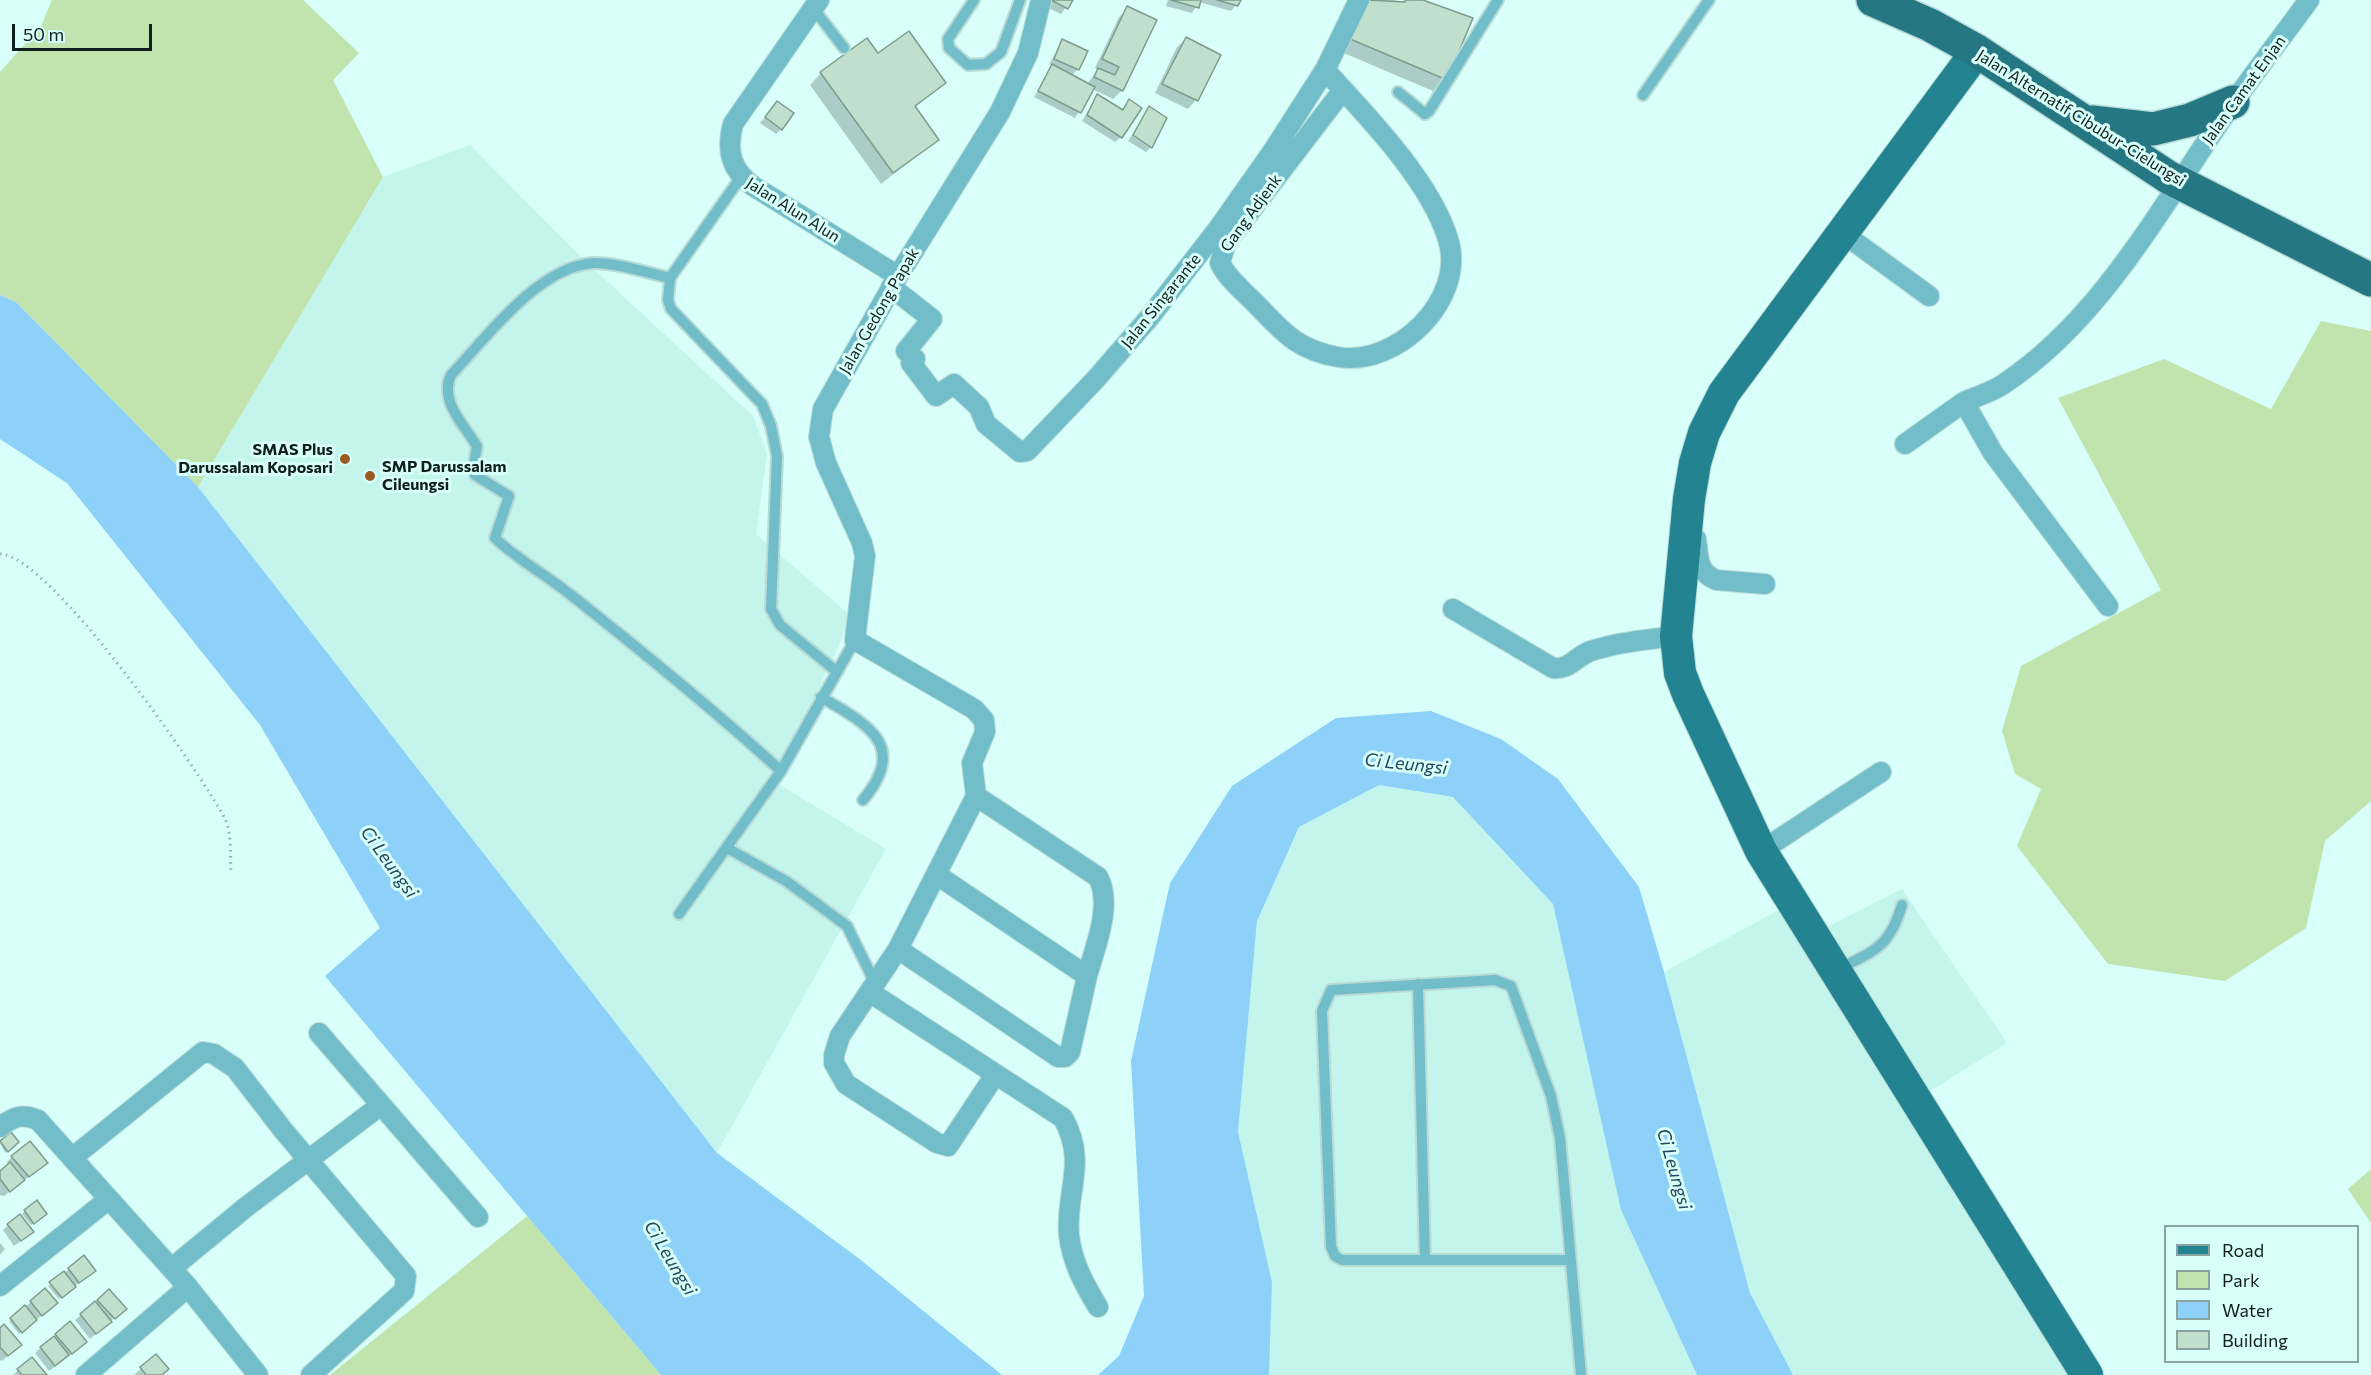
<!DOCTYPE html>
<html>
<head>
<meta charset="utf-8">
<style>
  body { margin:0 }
  #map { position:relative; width:2371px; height:1375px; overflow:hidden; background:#d8fff9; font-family:Commissioner,sans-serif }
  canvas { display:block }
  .legend { position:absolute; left:2164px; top:1225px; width:195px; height:138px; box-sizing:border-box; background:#d8fff9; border:2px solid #88a5a1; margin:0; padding:8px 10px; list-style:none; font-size:18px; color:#101f1d }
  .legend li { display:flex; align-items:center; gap:12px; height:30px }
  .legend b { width:30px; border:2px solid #88a5a1 }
  .scale { position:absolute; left:12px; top:24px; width:140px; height:27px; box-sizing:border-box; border:3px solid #101f1d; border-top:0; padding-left:8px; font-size:18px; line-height:21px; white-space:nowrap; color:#101f1d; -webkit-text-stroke:4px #d8fff9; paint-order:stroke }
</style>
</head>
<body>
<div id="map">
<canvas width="2371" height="1375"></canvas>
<ul class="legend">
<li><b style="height:8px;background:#248391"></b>Road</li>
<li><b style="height:16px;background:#c1e4af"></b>Park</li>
<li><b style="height:16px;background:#8dd0f8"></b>Water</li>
<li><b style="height:16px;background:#c0dfcd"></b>Building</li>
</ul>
<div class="scale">50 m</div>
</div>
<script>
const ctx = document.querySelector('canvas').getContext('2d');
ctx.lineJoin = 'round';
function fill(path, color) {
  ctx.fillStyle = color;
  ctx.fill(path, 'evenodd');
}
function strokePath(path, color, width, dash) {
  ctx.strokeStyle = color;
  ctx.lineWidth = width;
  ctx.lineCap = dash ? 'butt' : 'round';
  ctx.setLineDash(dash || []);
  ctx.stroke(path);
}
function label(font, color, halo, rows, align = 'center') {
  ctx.font = font + ' Commissioner,sans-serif';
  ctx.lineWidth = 6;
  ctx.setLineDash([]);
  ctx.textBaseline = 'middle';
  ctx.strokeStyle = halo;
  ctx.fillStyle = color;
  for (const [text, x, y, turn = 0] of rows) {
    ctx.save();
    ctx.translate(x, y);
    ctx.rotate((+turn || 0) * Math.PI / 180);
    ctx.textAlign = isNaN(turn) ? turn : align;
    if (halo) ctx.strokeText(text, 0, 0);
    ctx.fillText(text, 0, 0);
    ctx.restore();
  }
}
fill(new Path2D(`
  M470,145l115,116 168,155 14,38 -11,80 96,83 -77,165 111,67 -169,304 -519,-666 185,-310z
  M1379,785l74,12 100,107 68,306 76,165h-428l3,-93 -34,-150 19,-211 42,-94z
  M1902,889l105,154 -77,48 170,284h-308l-42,-82 -86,-321 141,-76 20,32z`), '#c3f5ed');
fill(new Path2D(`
  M52,0h251l56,53 -26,27 50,97 -185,310 -182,-185 -16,-7v-223l41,-46z
  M2321,321l50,10v470l-46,40 -19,87 -81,53 -117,-17 -91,-118 24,-57 -26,-15 -13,-43 19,-65 140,-76 -103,-192 106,-39 107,50z
  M2371,1169v54l-23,-34z
  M527,1216l134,159h-331z`), '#c1e4af');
fill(new Path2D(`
  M0,295l16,7 182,185 519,666 145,108 140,114h-341l-336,-399 55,-48 -120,-203 -193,-242 -67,-44z
  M1431,711l70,28 57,40 81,108 25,85 86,321 43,82h-96l-76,-165 -68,-306 -100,-107 -74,-12 -80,42 -42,94 -19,211 34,150 -3,93h-171l21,-19 25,-60 -13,-235 39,-178 62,-97 104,-68z`), '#8dd0f8');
fill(new Path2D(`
  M1049,0h22l-10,14 -15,-7z
  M1168,0h72l-9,11 -32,-9 -7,11 -26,-7z
  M1362,0h33l7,3 2,-3h15l26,79 -12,12 -94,-40z
  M1128,8l-6,82 -9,9 -21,-10 -17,29 -41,-21 19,-31 -4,-2 14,-23 15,28 -7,7 16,8 11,-14 -3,-2 24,-51z
  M1186,39l10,61 -8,9 -33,-16 22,-46z
  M878,55l66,28 -30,25 23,32 -56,44 -71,-99 11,-12z
  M1097,96l24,14 8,-9 -8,36 -6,5 -33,-21z
  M777,103l4,26 -5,5 -16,-11z
  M1149,108l2,39 -5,5 -18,-11z
  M11,1134l6,8 -12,11 -5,-10z
  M12,1157l28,11 -36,28 -4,-1v-22l9,-8 -2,-3z
  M36,1202l9,12 -14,11 -9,-11z
  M8,1225l18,12 -12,9 -11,-16z
  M0,1243l5,6 -5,6z
  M69,1269l25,2 -35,28 -11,-13z
  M45,1290l6,18 -32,26 -10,-13z
  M109,1291l10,23 -29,25 -15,-19z
  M0,1330l14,20 -12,11 -2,-1z
  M56,1335l24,13 -31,23 -14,-18z
  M156,1356l5,19h-27l1,-1z
  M18,1370l26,5h-31z`), '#0003');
const building = new Path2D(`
  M1051,0h22l-5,9z
  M1171,0h30l-2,8z
  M1217,0h24l-3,6z
  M1367,0l38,2 1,-2h17l50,18 -26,62 -97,-41z
  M1127,6l30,14 -34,71 -29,-14 4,-9 17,7 4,-8 -17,-8z
  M909,31l37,52 -31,23 24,34 -46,33 -73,-101 47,-34 11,15z
  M1186,37l35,18 -23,46 -36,-17z
  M1062,39l26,12 -9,19 -25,-11z
  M1052,64l43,23 -14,26 -43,-22z
  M1097,94l26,16 6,-11 13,9 -20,30 -35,-23z
  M777,101l17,12 -12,17 -17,-13z
  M1149,106l18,12 -15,30 -19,-13z
  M11,1132l8,10 -11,10 -8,-11z
  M30,1141l18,22 -19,14 -18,-21z
  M10,1162l15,18 -15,12 -10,-13v-8z
  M37,1200l10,14 -13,10 -10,-14z
  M20,1214l14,18 -13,9 -14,-17z
  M84,1255l12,16 -17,12 -11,-15z
  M64,1271l12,16 -14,11 -13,-16z
  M45,1288l13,15 -16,13 -12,-15z
  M109,1289l18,20 -12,10 -18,-19z
  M95,1301l17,21 -16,12 -16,-20z
  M25,1305l12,15 -15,13 -12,-15z
  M70,1321l17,21 -15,12 -17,-20z
  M4,1324l18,21 -14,11 -8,-9v-19z
  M54,1336l15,19 -14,11 -15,-19z
  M156,1354l13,15 -7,6h-16l-6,-8z
  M32,1357l15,18h-25l-5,-6z`);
fill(building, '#c0dfcd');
strokePath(building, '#7e9c8b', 1.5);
const service = new Path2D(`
  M974,0l-26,39 1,9 19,17 18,-1 15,-12 19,-52
  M813,8l31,40
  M1398,92l27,22 4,-3 69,-111
  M1643,95l66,-95
  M741,177l-71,101 -2,22 3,9 91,95 9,22 6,30 -6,153 9,16 56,46
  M670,278c-22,-5 -56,-16 -77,-15 -55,4 -106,74 -142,112 -12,25 12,49 26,71l-4,24 2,5 34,21 -14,42c23,22 51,37 76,57 72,57 142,114 210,176
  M821,697c46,27 88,48 42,103
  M727,848l59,33 61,45 29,59
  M679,914l102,-143 74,-131
  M1839,969c36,-19 50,-21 63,-64
  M1418,984l7,276
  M1571,1260h-229l-7,-4 -4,-9 -9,-236 9,-21 164,-10 16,6 40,110 9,42 21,237`);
const minor = new Path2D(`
  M819,0l-86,124c-7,27 -2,46 20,62l145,90
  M1041,0l-13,53 -28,59 -102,164 -75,133 -4,28 7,26 36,80 3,13 -10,84 119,69 10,11 1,12 -13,31 4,33 -78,153 160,108h7l5,-5 17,-76
  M1325,70c41,45 105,110 123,169 19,60 -51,128 -110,118 -41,-7 -55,-25 -82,-53 -12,-12 -29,-26 -36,-41l6,-20 117,-153
  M1844,234l85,62
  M891,287l41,32 -26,32 9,8 -4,4 25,33 18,-12 25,23 7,17 34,28 7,-1 68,-71 54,-62 69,-89 57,-81 50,-78 34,-70
  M1905,444l59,-42
  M1696,539c3,18 0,32 20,41l49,4
  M2108,606l-115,-153 -29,-51c13,-6 29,-10 41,-19 91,-61 148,-162 208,-251 30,-45 64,-88 96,-132
  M1453,609l100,59c17,2 23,-12 38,-17 27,-9 56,-11 85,-15
  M1761,851l120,-79
  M937,875l150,101c8,-29 26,-71 11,-99l-122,-81
  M898,949l-58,87 -6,19v8l12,21 91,59 11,3 47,-71
  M871,993l192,125c25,44 2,75 6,117 3,27 15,49 29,72
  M319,1033l159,184
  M0,1127c13,-10 22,-14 38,-7l150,167 70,88
  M72,1158l131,-106 11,2 21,14 48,62 123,146 -2,15 -93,84
  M172,1268l74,-61 135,-102
  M0,1286l109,-87
  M86,1375l102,-88`);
const primary = new Path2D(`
  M1977,51l-253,342 -20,40 -9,30 -6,36 -13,137 4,37 8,21 73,157 326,524`);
const trunk = new Path2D(`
  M1873,0l57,25 47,26 191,126 203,103
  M2092,122l61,7 37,-9 43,-18`);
strokePath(service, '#b8dbd6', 14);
strokePath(minor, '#b8dbd6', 22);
strokePath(primary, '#b8dbd6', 34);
strokePath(trunk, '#b8dbd6', 36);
strokePath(new Path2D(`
  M0,554c50,1 199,216 225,265 7,13 5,38 6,54`), '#92b0ac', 3, [1.5, 4.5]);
strokePath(service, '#72bdca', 10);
strokePath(minor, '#72bdca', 20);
strokePath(primary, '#248391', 32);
strokePath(trunk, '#267784', 33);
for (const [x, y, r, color] of [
  [345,459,6,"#9a5c21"],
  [370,476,6,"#9a5c21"]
]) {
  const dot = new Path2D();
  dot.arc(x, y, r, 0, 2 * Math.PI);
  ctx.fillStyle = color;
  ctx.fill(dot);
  strokePath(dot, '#d8fff9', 2);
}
label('16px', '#101f1d', '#d8fff9', [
  ["Jalan Camat Enjan",2244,90,-54],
  ["Jalan Alternatif Cibubur-Cielungsi",2081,118,32],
  ["Jalan Alun Alun",793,210,32],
  ["Gang Adjenk",1251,213,-54],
  ["Jalan Singarante",1161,301,-51],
  ["Jalan Gedong Papak",879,311,-60]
]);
label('bold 16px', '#101f1d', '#d8fff9', [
  ["SMAS Plus",333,450],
  ["Darussalam Koposari",333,468],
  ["SMP Darussalam",382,467,"left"],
  ["Cileungsi",382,485,"left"]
], 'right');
label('italic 18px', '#22475c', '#d8fff9', [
  ["Ci Leungsi",1406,764,6],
  ["Ci Leungsi",389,862,54],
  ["Ci Leungsi",1674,1169,74],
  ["Ci Leungsi",670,1258,59]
]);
</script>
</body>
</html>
